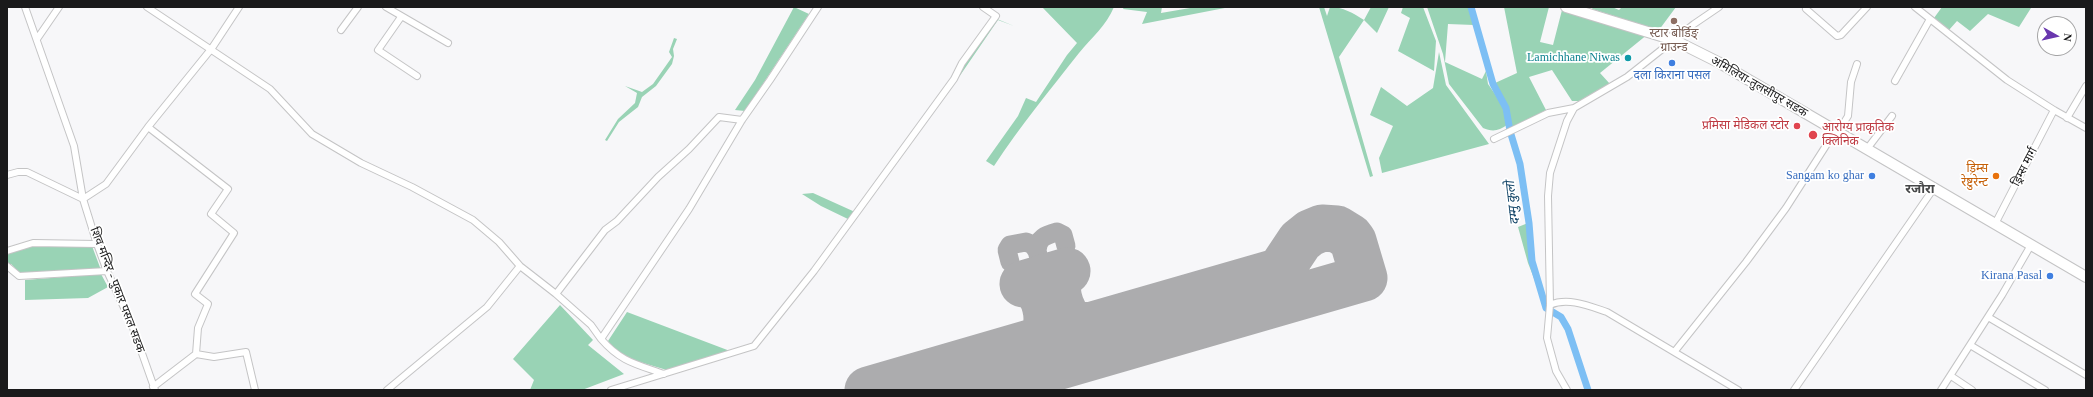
<!DOCTYPE html>
<html>
<head>
<meta charset="utf-8">
<style>
  body { margin:0 }
  #map { position:relative; width:2093px; height:397px; overflow:hidden; background:#f7f7f9; font-family:"Times New Roman",serif }
  canvas { display:block }
  .frame { position:absolute; inset:0; border:8px solid #1a1a1b; pointer-events:none }
  .north { position:absolute; left:2037px; top:16px; width:40px; height:40px; box-sizing:border-box; background:#fff; border:1px solid #a3a3a4; border-radius:50%; rotate:98deg; font-size:11px; font-weight:700; line-height:16px; text-align:center; color:#1a1a1b }
  .north::after { content:''; display:block; margin:auto; width:14px; height:18px; background:#6937ae; clip-path:polygon(50% 0,100% 100%,50% 72%,0 100%) }
</style>
</head>
<body>
<div id="map">
<canvas width="2093" height="397"></canvas>
<div class="frame"></div>
<div class="north">N</div>
</div>
<script>
const ctx = document.querySelector('canvas').getContext('2d');
ctx.lineJoin = 'round';
function fill(path, color) {
  ctx.fillStyle = color;
  ctx.fill(path, 'evenodd');
}
function strokePath(path, color, width, dash) {
  ctx.strokeStyle = color;
  ctx.lineWidth = width;
  ctx.lineCap = dash ? 'butt' : 'round';
  ctx.setLineDash(dash || []);
  ctx.stroke(path);
}
function label(font, color, halo, rows, align = 'center') {
  ctx.font = font + ' "Times New Roman","Noto Sans Devanagari",serif';
  ctx.lineWidth = 3.5;
  ctx.setLineDash([]);
  ctx.textBaseline = 'middle';
  ctx.strokeStyle = halo;
  ctx.fillStyle = color;
  for (const [text, x, y, turn = 0] of rows) {
    ctx.save();
    ctx.translate(x, y);
    ctx.rotate((+turn || 0) * Math.PI / 180);
    ctx.textAlign = isNaN(turn) ? turn : align;
    if (halo) ctx.strokeText(text, 0, 0);
    ctx.fillText(text, 0, 0);
    ctx.restore();
  }
}
fill(new Path2D(`
  M794,7l15,7 -64,97 -10,-1 20,-30z
  M1042,7h72c-8,19 -22,30 -35,46 -29,37 -59,73 -85,113l-8,-5 32,-45 8,-18 10,4 31,-47 10,-12z
  M1124,7h38l-1,6 35,-6h34l-88,17 5,-12 -24,-3z
  M1319,7h5l3,9 3,-9c13,0 23,6 34,13l7,-13h18l-12,26 -13,-13 -25,37 34,119 -3,1z
  M1403,7h20l13,34 -2,30 -36,-20 12,-33 -9,-5z
  M1427,7h42l5,18 -26,-1 -3,38 37,17 4,-8 2,13 16,23 3,18c-8,6 -15,7 -24,3l-34,-44 -6,-30z
  M1504,7h45l-9,35 13,3 9,-35 86,24 -48,39 10,11 -31,17h-7l-20,-31 -23,7 17,33 -35,19 -5,-25 -11,-21 22,-10z
  M1593,7h19l7,3 3,-3h54l-17,23 -67,-21z
  M1942,7h87l2,1 -12,19 -31,-13 -18,17 -13,-10 -8,9 -15,-12z
  M997,19l17,7 -16,-6 -39,57 4,-11z
  M674,38l3,1 -4,10 1,7 -2,8 -16,22 -14,11 -4,10 -19,15 -12,19 -2,-1 13,-21 17,-16 2,-10 -12,-7 17,6 11,-8 19,-27 -3,-5z
  M1439,52l7,33 43,59 -107,29 -3,-15 14,-32 -23,-11 11,-28 26,19 26,-18z
  M813,193l42,19 -5,8 -29,-14 -19,-12z
  M1528,223l3,39 8,29 -11,-28 -10,-36z
  M32,246h60l9,24 -80,4 -10,-10h-4v-10z
  M101,274l7,13 -20,11 -63,2v-20z
  M560,305l33,35 -5,5 36,29 -42,16h-52l4,-10 -21,-21z
  M627,312l103,39 -60,20 -40,-12 -15,-9 -7,-9z`), '#99d3b5');
strokePath(new Path2D(`
  M1471,7l22,77 13,24 4,23 10,33 9,59 3,38 14,47 15,9 7,12 20,61`), '#7dbff4', 7);
strokePath(new Path2D(`
  M1037,251c0,-13 9,-16 20,-19l6,3 3,11
  M1057,321c16,35 61,12 88,4
  M993,369l50,-15 9,-9 5,-8v-16l-20,-70 -4,-6 -7,-3 -16,3 -3,5 3,12`), '#acacae', 19);
strokePath(new Path2D(`
  M868,390l172,-50c14,-14 6,-57 -17,-56l44,-13c-18,9 -7,44 7,53l15,2 191,-55 20,-30 10,-8 12,-5 15,1 13,8 3,4 11,37 -387,112`), '#acacae', 47);
const minor = new Path2D(`
  M25,7l49,139 9,53 14,45 10,27 25,54 23,65
  M147,7l123,82 42,45 49,29 51,24 61,33 26,22 21,24 36,28 35,31 10,14 88,-130 53,-89 28,-40 48,-73
  M386,7l62,36
  M1915,7l92,73 47,30 32,18
  M1806,9l31,27 4,-1 26,-28
  M401,17l-23,33 39,26
  M341,30l17,-23
  M37,39l22,-32
  M1895,81l35,-62
  M2067,118l19,-32
  M148,127l80,62 -17,25 23,19 -39,61 13,10 -10,24 -2,26 -43,33
  M1838,132l10,-16 3,-34 6,-18
  M1494,139l54,-26 26,-5
  M1867,149l25,-33
  M7,175l11,-3h9l56,27 23,-15 42,-57 64,-79 27,-41
  M1995,224l59,-114
  M7,251l26,-8 64,1
  M7,266l12,10 88,-5
  M556,294l49,-64 12,-9 41,-44 31,-28 30,-32 23,3
  M1550,305c18,-8 39,1 57,7l131,78
  M1988,317l98,58
  M601,339c20,23 35,25 63,35
  M1970,345l75,45
  M1675,351l71,-89 40,-54 50,-78
  M196,354l18,3 32,-5 9,38
  M1951,376l21,14
  M387,390l100,-83 33,-41
  M611,390l143,-44 60,-75 140,-192 8,-16 34,-47 -13,-9
  M1567,390l-11,-19 -9,-33 3,-33 -2,-109 2,-23 17,-52 7,-13 53,-31 67,-53 25,-17
  M1794,390l140,-202
  M1941,390l61,-95 29,-50`);
const primary = new Path2D(`
  M1566,7l108,33 44,22 368,215`);
strokePath(minor, '#c4c4c5', 8);
strokePath(primary, '#c4c4c5', 12);
strokePath(minor, '#fff', 6);
strokePath(primary, '#fff', 10);
for (const [x, y, r, color] of [
  [1674,21,4,"#8d6e63"],
  [1628,58,4,"#0f9aa8"],
  [1672,63,4,"#3f7fe0"],
  [1797,126,4,"#e0444e"],
  [1813,135,5,"#e0444e"],
  [1872,176,4,"#3f7fe0"],
  [1996,176,4,"#e8710a"],
  [2050,276,4,"#3f7fe0"]
]) {
  const dot = new Path2D();
  dot.arc(x, y, r, 0, 2 * Math.PI);
  ctx.fillStyle = color;
  ctx.fill(dot);
  strokePath(dot, '#fff', 1.5);
}
label('12px', '#785e54', '#fff', [
  ["स्टार बोर्डिङ्",1674,34],
  ["ग्राउन्ड",1674,48]
]);
label('12px', '#0d838f', '#fff', [
  ["Lamichhane Niwas",1620,58]
], 'right');
label('12px', '#366cbe', '#fff', [
  ["दला किराना पसल",1672,76,"center"],
  ["Sangam ko ghar",1864,176],
  ["Kirana Pasal",2042,276]
], 'right');
label('12px', '#1a1a1b', '#fff', [
  ["अमिलिया-तुलसीपुर सडक",1759,87,30],
  ["ड्रिम्स मार्ग",2025,167,-63],
  ["शिव मन्दिर - पुकार पसल सडक",117,290,69]
]);
label('12px', '#be3a42', '#fff', [
  ["प्रमिसा मेडिकल स्टोर",1789,126],
  ["आरोग्य प्राकृतिक",1822,128,"left"],
  ["क्लिनिक",1822,142,"left"]
], 'right');
label('12px', '#c56008', '#fff', [
  ["ड्रिम्स",1988,169],
  ["रेष्टुरेन्ट",1988,183]
], 'right');
label('bold 13px', '#474849', '#fff', [
  ["रजौरा",1920,190]
]);
label('italic 13px', '#124467', '#fff', [
  ["दम्मु कुलो",1513,203,-97]
]);
</script>
</body>
</html>
